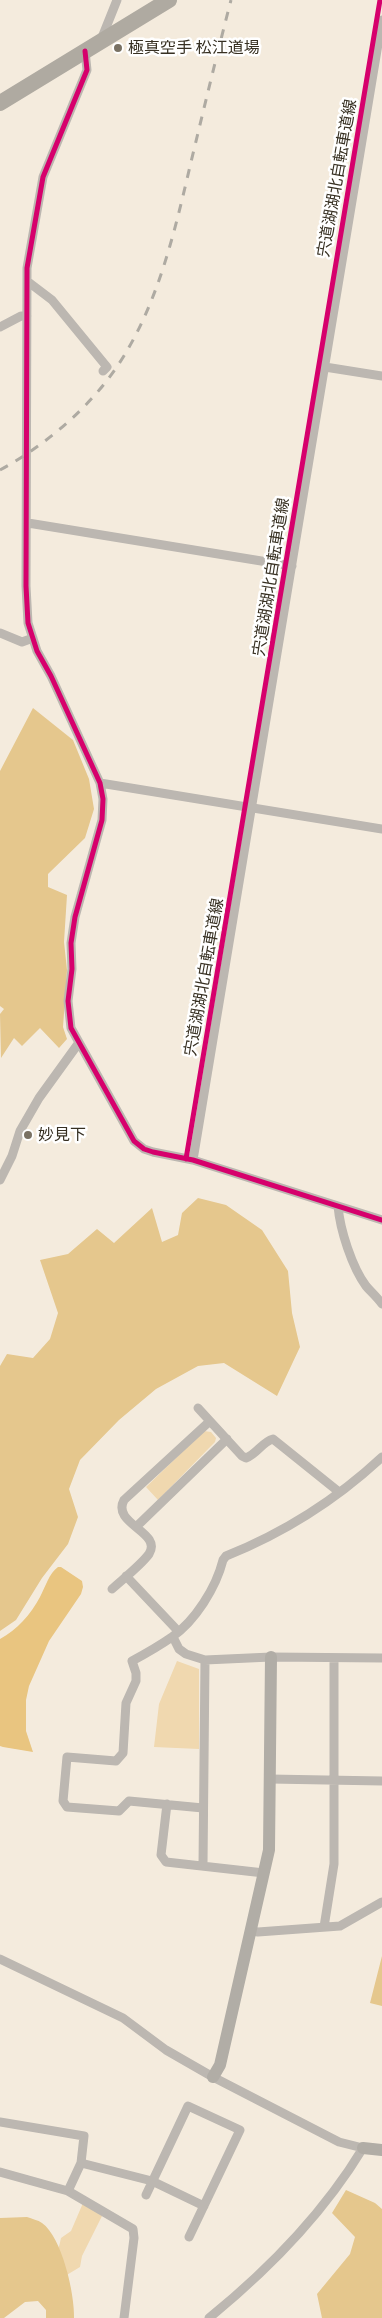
<!DOCTYPE html>
<html>
<head>
<meta charset="utf-8">
<style>
  body { margin:0 }
  canvas { display:block; background:#f4ebdd }
</style>
</head>
<body>
<canvas width="382" height="2318"></canvas>
<script>
const ctx = document.querySelector('canvas').getContext('2d');
ctx.lineJoin = 'round';
function fill(path, color) {
  ctx.fillStyle = color;
  ctx.fill(path, 'evenodd');
}
function strokePath(path, color, width, dash) {
  ctx.strokeStyle = color;
  ctx.lineWidth = width;
  ctx.lineCap = dash ? 'butt' : 'round';
  ctx.setLineDash(dash || []);
  ctx.stroke(path);
}
function label(font, color, halo, rows, align = 'center') {
  ctx.font = font + ' Ubuntu,"Noto Sans JP",sans-serif';
  ctx.lineWidth = 5;
  ctx.setLineDash([]);
  ctx.textBaseline = 'middle';
  ctx.strokeStyle = halo;
  ctx.fillStyle = color;
  for (const [text, x, y, turn = 0] of rows) {
    ctx.save();
    ctx.translate(x, y);
    ctx.rotate((+turn || 0) * Math.PI / 180);
    ctx.textAlign = isNaN(turn) ? turn : align;
    if (halo) ctx.strokeText(text, 0, 0);
    ctx.fillText(text, 0, 0);
    ctx.restore();
  }
}
fill(new Path2D(`
  M204,1431l7,1 5,6 -1,4 -57,58 -12,-13z
  M177,1661l22,8v80l-45,-2 5,-43z
  M83,2203l19,13 -20,40 -2,11 -15,9 -9,-16 5,-22 10,-7z`), '#f0d8af');
fill(new Path2D(`
  M33,708l40,32 16,39 5,30 -9,29 -37,36v13l19,8 -3,47 3,28 -4,57 4,12 -8,9 -19,-20 -18,18 -8,-8 -13,20 -1,-44 4,-5 -4,-3v-235z
  M198,1198l28,7 36,25 26,41 4,42 8,34 -23,49 -53,-33 -26,3 -42,23 -37,31 -39,40 -11,29 9,28 -10,27 -26,34 -26,42 -16,11v-265l7,-12 26,4 17,-19 8,-26 -18,-53 28,-6 29,-25 17,14 38,-35 10,34 16,-7 4,-22z
  M382,1956v50l-12,-3z
  M346,2190l29,13 7,6v109h-60l-5,-24 33,-40 5,-17 -23,-24z
  M27,2217c5,2 11,3 15,6 20,14 33,72 32,95h-28v-8l-8,-9 -13,1 -21,16h-4v-100z`), '#e5c78d');
fill(new Path2D(`
  M58,1567h3l21,14 1,6 -2,7 -32,47 -20,45 -3,14v31l7,21 -30,-5 -3,-1v-107c17,-9 31,-25 40,-42 5,-9 9,-24 18,-30z`), '#e9c580');
strokePath(new Path2D(`
  M101,40l16,-40
  M85,51l2,19 -44,107 -16,91 -1,318 2,37 9,28 14,25 49,107 3,16 -1,21 -27,97 -4,26 1,26 -4,32 3,27 63,113 10,8 9,3 40,8 189,60
  M27,281l25,19 55,67 -4,4
  M0,327l21,-11h6
  M325,367l57,9
  M28,523l264,43
  M0,633l22,9 11,-4
  M100,783l282,46
  M193,1160l189,-1140
  M0,1180l12,-24 8,-25 19,-33 39,-54
  M338,1206c2,24 14,61 28,80 5,6 11,11 16,18
  M198,1408l44,48 4,2c11,-4 16,-16 27,-19l66,53
  M136,1527l91,-88
  M126,1576l52,55
  M112,1589c11,-10 29,-24 37,-35 14,-22 -38,-30 -25,-54l86,-79
  M173,1637l6,12 7,5 19,6 66,-3 111,1
  M270,1779l112,2
  M167,1804l-6,51 5,7 98,11
  M203,1808l-74,-7 -10,10 -52,-4 -4,-6 4,-44 49,4 7,-8 3,-50 10,-22v-8l-4,-12c13,-7 27,-15 40,-24 23,-16 44,-49 51,-77l3,-4c57,-23 111,-57 156,-99
  M203,1865l2,-205
  M324,1927l10,-63v-206
  M251,1931l7,1 82,-6 42,-24
  M0,1959l123,59 43,32 47,27 126,65 24,6c-40,66 -95,122 -154,170
  M0,2122l84,14 -3,27 -13,28
  M81,2163l71,18 52,25
  M0,2172l68,19 65,38 1,9 -10,80
  M146,2195l42,-89 52,24 -51,107`), '#bcb7b1', 9);
strokePath(new Path2D(`
  M213,2077l7,-12 49,-215 2,-193
  M363,2148l19,2`), '#b1ada6', 12);
strokePath(new Path2D(`
  M0,103l169,-103`), '#afaaa1', 16);
strokePath(new Path2D(`
  M0,470c51,-28 99,-70 128,-121 33,-57 48,-123 63,-187 13,-54 26,-108 40,-162`), '#aeaaa2', 3, [9, 9]);
strokePath(new Path2D(`
  M85,51l2,19 -44,107 -16,91 -1,318 2,37 9,28 14,25 49,107 3,16 -1,21 -27,97 -4,26 1,26 -4,32 3,27 63,113 10,8 9,3 40,8 189,60
  M186,1159l194,-1159`), '#d6006c', 5);
for (const [x, y, r, color] of [
  [118,48,5,"#797163"],
  [28,1135,5,"#797163"]
]) {
  const dot = new Path2D();
  dot.arc(x, y, r, 0, 2 * Math.PI);
  ctx.fillStyle = color;
  ctx.fill(dot);
  strokePath(dot, '#fff', 2);
}
label('16px', '#373022', '#fff', [
  ["極真空手 松江道場",128,48],
  ["妙見下",38,1135]
], 'left');
label('16px', '#373022', '#fff', [
  ["宍道湖湖北自転車道線",337,178,-80],
  ["宍道湖湖北自転車道線",271,577,-81],
  ["宍道湖湖北自転車道線",204,977,-80]
]);
</script>
</body>
</html>
